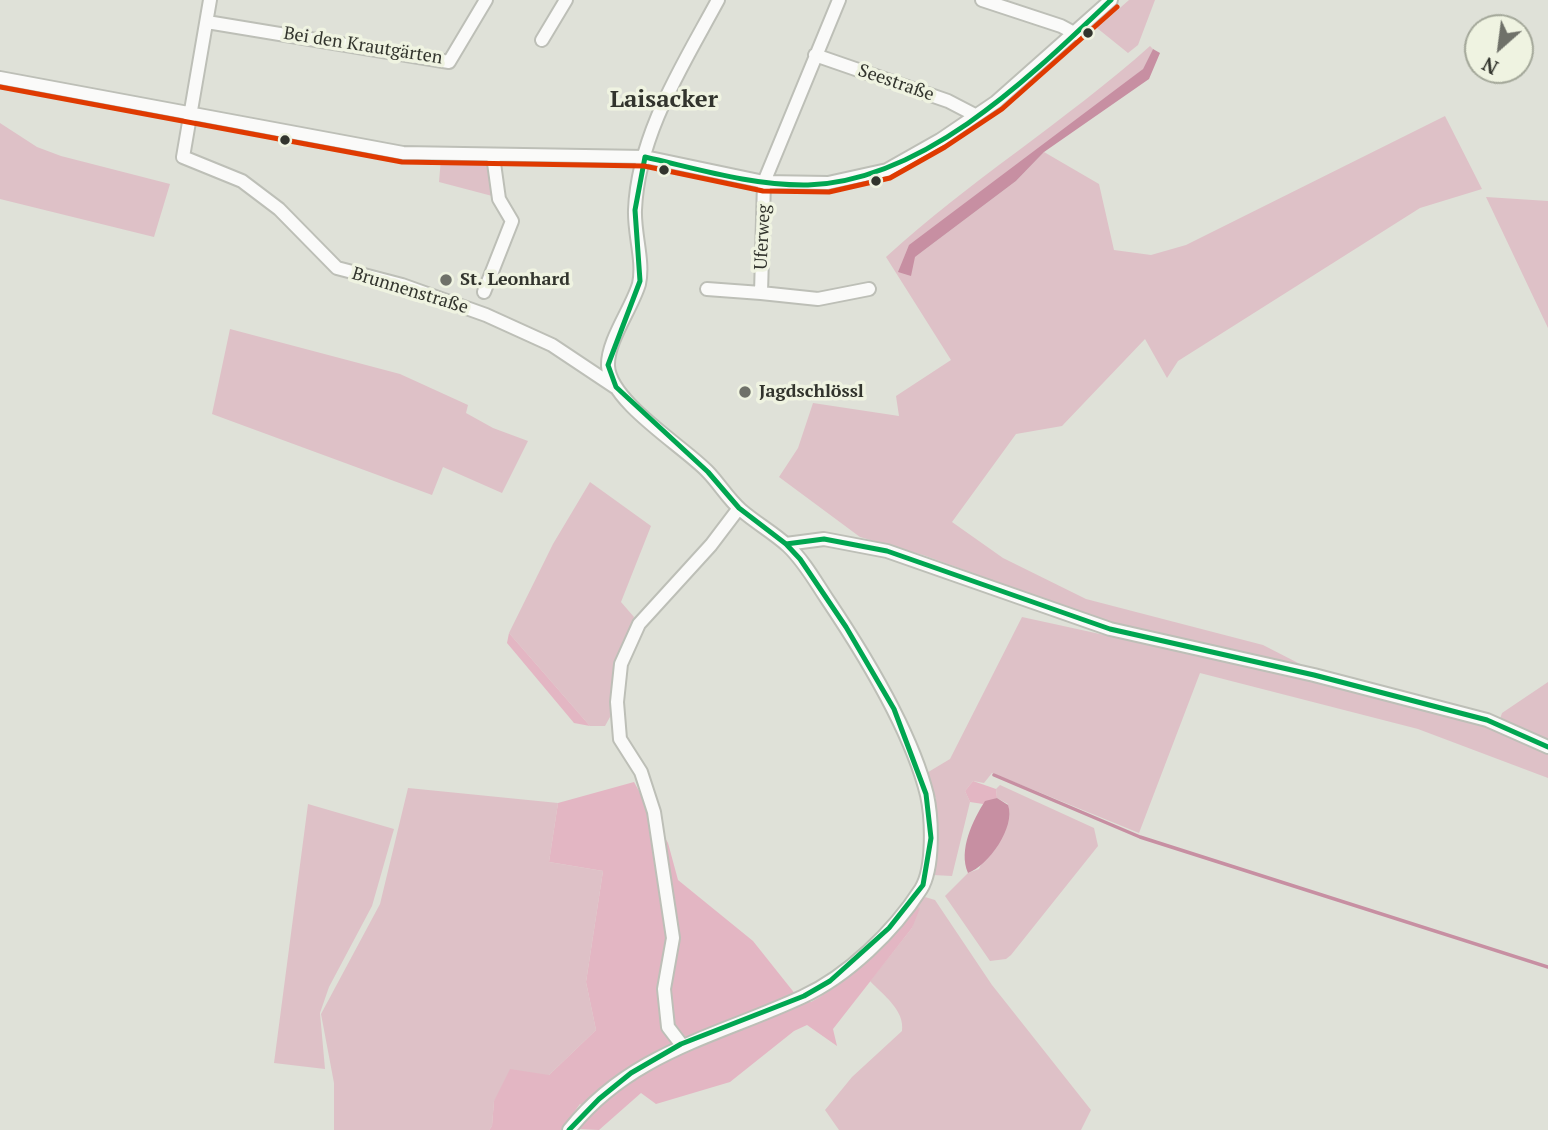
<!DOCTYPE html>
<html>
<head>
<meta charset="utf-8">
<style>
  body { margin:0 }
  #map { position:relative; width:1548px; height:1130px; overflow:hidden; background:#dfe1d8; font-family:"PT Serif",serif }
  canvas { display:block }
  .north { position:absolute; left:1464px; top:14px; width:70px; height:70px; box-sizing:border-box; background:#eff3e1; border:2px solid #a3a799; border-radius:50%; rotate:208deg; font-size:19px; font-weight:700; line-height:28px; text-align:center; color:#32342d }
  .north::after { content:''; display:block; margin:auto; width:24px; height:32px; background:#6f7169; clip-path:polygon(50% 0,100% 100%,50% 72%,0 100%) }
</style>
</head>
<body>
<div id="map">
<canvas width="1548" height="1130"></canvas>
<div class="north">N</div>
</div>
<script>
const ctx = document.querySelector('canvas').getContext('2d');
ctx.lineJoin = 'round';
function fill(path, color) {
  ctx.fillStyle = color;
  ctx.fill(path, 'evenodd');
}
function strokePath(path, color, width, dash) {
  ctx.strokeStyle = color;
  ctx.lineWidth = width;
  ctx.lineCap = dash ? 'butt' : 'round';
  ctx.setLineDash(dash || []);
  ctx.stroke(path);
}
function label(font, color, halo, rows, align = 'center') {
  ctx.font = font + ' "PT Serif",serif';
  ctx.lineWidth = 7;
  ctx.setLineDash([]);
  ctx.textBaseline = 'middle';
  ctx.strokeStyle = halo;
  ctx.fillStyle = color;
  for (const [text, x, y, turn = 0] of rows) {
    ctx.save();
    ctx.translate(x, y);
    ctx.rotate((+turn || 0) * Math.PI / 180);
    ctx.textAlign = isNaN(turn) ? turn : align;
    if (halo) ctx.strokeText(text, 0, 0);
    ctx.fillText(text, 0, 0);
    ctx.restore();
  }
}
fill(new Path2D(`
  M1129,0h26l-17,45 -10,8 -31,-25z
  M1150,46l3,3 -10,20 -228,188 101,-76 28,-29 55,32 15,66 37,5 35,-10 259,-129 37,73 -62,19 -242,153 -11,17 -22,-39 -83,87 -46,8 -64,88 51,36 83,41 177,46 39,20 -180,-38 -199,-72 -63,-18 -81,-60 19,-29 15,-45 86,13 -3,-20 55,-36 -65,-103c83,-76 180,-136 264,-211z
  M0,123l37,24 24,9 109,28 -16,53 -154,-38z
  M441,158l49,1 6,38 -57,-15z
  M1486,197l62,4v127z
  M230,329l170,45 68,31 -2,8 27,15 35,13 -26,52 -59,-26 -11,28 -220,-81z
  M590,482l61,44 -30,76 13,15 -17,48 -7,52 -5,9h-15l-81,-93 44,-89z
  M1022,617l344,75 126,36 56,26v24l-130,-49 -218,-56 -61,160 -147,-60 -8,10 -11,-2 -8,10 5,11 -18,74 -19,-1 3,-76 -11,-25 25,-15z
  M1548,682v58l-48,-21 2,-6z
  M1000,785l94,43 4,18 -87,109 -5,4 -16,2 -45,-65 23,-23 11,-4 29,-65 -11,-6 -1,-9z
  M408,788l150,15 -9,59 54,9 -17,111 10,48 -47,45 -55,26 -2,25 -3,4h-155v-47l-13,-69 59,-110z
  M308,804l86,25 -22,77 -43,81 -9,26 5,56 -51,-6z
  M925,897l10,3 57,85 99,125 -10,20h-242l-14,-20 27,-33 50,-46c3,-21 -19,-36 -32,-50l42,-53 2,-22z`), '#dec1c7');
fill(new Path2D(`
  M509,633l81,93 -16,-3 -67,-80z
  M973,781l23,8 1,9 -14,6 -13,-2 -5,-11z
  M634,782l34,61 10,37 75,61 43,54 15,7c44,-24 72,-58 103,-96l6,2 -8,20 -79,101 4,17 -30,-21 -13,6 -64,51 -74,22 -15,-11 -42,37 -21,-1 13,-15 -11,-10 -19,26h-72l3,-4 2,-25 16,-32 39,6 47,-45 -10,-48 17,-111 -54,-9 9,-59z`), '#e3b6c3');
fill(new Path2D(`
  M1153,49l7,4 -11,26 -105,73 -28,29 -101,76 -4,19 -13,-4 11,-27 234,-176z
  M997,798l11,7c8,22 -20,61 -40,68 -10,-23 5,-53 17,-72z`), '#c78fa2');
strokePath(new Path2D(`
  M994,775l146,62 408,130`), '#c78fa2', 3.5);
const minor = new Path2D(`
  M210,0l-27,157 59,24 37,28 58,59 65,17 84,30 66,30 63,42
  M982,0l79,26 15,8
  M207,22l242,40 37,-62
  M542,40l24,-40
  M815,55l133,46 27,14
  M0,78l403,75 242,4 119,25 64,1 59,-13 53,-30 56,-38 115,-102
  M707,289l54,4 3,-111 75,-182
  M484,292l28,-71 -13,-22 -6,-43
  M761,293l57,6 51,-10
  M786,544l38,-5 63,12 223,78 204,46 173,45 61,27
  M681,1044l-13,-17 -4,-38 9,-51 -19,-126 -13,-40 -21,-33 -3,-37 4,-38 18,-40 72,-79 28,-37
  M569,1130c62,-78 149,-94 233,-133 46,-21 92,-66 119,-108 13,-21 11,-71 6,-94 -16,-65 -63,-141 -100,-196 -12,-18 -23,-38 -39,-53 -14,-13 -32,-23 -47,-36 -13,-11 -22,-27 -34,-39 -24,-25 -97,-69 -99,-105 -1,-25 24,-58 31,-82 5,-23 -5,-50 -4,-74 3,-76 48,-145 83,-210`);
strokePath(minor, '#bdbfb7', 16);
strokePath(minor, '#fafaf9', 12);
strokePath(new Path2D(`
  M786,544l38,-5 63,12 223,78 204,46 173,45 61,27
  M569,1130l30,-31 32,-26 50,-29 123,-48 26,-15 59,-53 34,-43 8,-47 -5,-44 -32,-85 -48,-82 -46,-68 -14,-15 -47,-36 -31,-36 -92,-85 -8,-22 32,-84 -5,-71 10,-53c53,12 108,29 163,28 117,-4 223,-109 303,-185`), '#00a651', 5);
strokePath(new Path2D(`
  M0,87l402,75 242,4 119,25 66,1 61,-14 55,-31 57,-38 115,-102`), '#df3a01', 5);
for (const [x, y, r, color] of [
  [1088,33,6,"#32342d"],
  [285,140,6,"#32342d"],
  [664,170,6,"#32342d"],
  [876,181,6,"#32342d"],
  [446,280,7,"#6f7169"],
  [745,392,7,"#6f7169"]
]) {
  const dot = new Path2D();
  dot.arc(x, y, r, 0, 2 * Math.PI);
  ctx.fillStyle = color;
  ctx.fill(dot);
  strokePath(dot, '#eff3e1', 2.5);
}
label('18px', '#32342d', '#eff3e1', [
  ["Bei den Krautgärten",363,46,9],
  ["Seestraße",896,83,19],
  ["Uferweg",763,237,-87],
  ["Brunnenstraße",410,291,17]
]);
label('bold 18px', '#32342d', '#eff3e1', [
  ["St. Leonhard",460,280],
  ["Jagdschlössl",759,392]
], 'left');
label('bold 24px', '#32342d', '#eff3e1', [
  ["Laisacker",664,100]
]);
</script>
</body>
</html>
